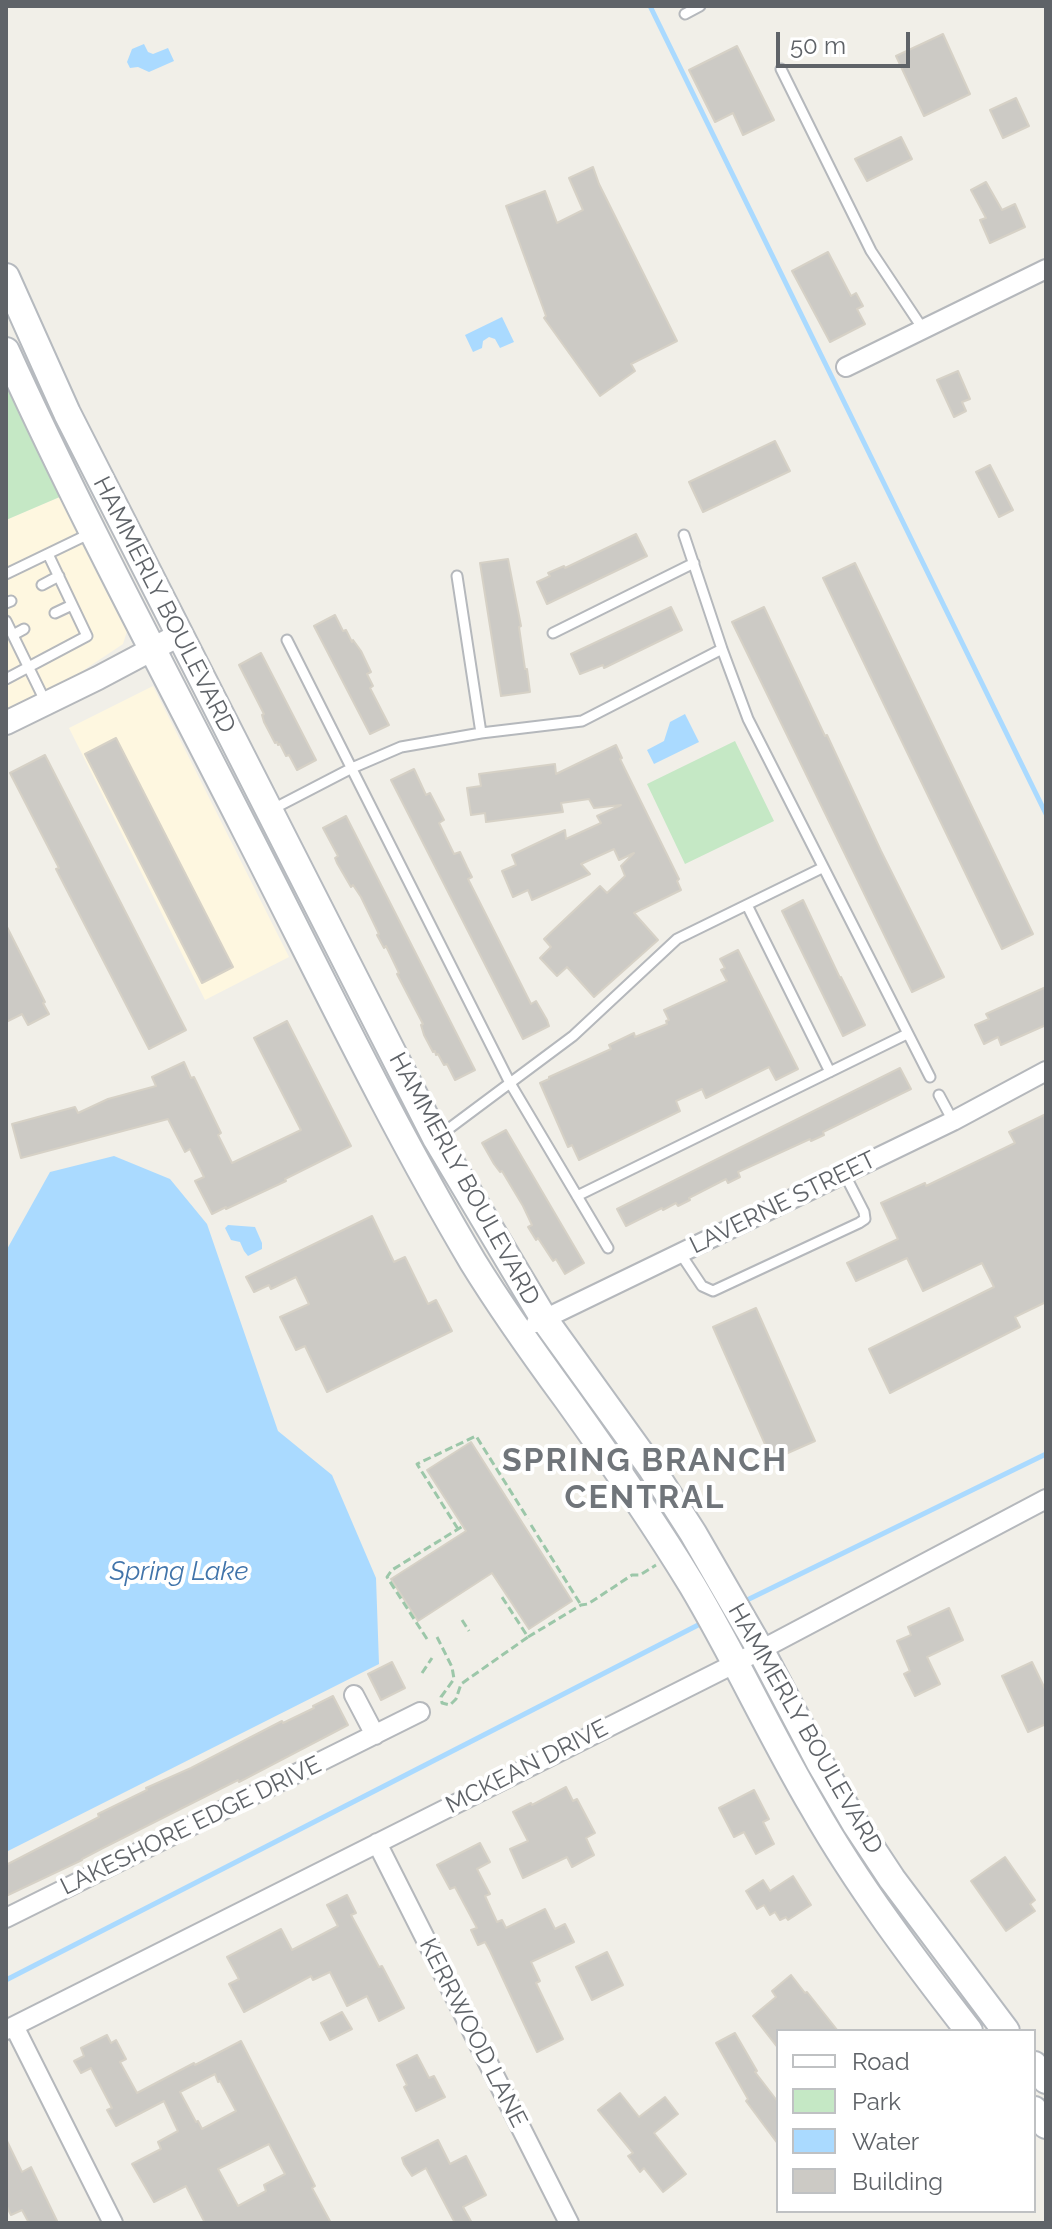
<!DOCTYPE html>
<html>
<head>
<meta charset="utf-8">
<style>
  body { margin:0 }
  #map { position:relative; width:1052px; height:2229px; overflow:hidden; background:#f1efe8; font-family:Raleway,sans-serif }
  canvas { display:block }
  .frame { position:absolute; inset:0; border:8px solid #5f6368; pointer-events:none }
  .legend { position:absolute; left:776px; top:2029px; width:260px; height:184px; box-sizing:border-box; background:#fff; border:2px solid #bfc1c3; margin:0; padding:10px 14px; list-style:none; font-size:24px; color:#5f6368 }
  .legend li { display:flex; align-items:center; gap:16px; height:40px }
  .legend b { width:40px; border:2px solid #bfc1c3 }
  .scale { position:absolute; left:776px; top:32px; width:134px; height:36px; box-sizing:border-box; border:4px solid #5f6368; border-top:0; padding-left:10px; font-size:24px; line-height:28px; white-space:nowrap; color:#5f6368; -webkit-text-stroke:6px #fff; paint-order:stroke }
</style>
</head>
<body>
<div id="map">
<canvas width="1052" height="2229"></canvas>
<div class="frame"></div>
<ul class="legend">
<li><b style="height:10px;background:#fff"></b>Road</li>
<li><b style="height:22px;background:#c5e8c5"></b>Park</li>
<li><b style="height:22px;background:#aadaff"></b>Water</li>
<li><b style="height:22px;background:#cccac5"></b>Building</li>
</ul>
<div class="scale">50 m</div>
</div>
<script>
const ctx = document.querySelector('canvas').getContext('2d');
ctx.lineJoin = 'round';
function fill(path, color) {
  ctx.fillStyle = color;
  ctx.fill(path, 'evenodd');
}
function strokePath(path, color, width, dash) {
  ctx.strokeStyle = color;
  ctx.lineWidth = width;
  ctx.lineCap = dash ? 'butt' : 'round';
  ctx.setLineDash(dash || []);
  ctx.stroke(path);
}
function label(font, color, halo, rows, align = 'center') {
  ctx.font = font + ' Raleway,sans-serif';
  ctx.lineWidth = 8;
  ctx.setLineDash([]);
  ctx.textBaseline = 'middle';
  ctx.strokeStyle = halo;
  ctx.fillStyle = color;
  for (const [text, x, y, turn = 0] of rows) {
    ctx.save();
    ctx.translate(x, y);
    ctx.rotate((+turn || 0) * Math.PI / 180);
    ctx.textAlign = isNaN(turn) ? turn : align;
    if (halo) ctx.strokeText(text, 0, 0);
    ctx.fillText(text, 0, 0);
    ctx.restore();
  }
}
fill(new Path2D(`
  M62,496l66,132 -5,16 -48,32 -69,34v-190z
  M153,686l136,271 -84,43 -136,-272z`), '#fef7e0');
fill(new Path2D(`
  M6,381l56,115 -56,24z
  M735,741l39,80 -89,43 -38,-80z`), '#c5e8c5');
fill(new Path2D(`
  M144,44l4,8 5,2 15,-6 6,13 -25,11 -11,-5 -8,1 -3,-6 5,-13z
  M502,317l12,25 -14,6 -5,-9 -6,-2 -6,4 -1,7 -9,4 -8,-17z
  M685,714l14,28 -45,22 -7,-14 17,-9 6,-19z
  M114,1156l56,23 37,45 71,207 54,44 44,103 3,86 -373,188v-601l44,-79z
  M228,1225l27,2 7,16v6l-14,7 -4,-5 -4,-9 -9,-2 -6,-12z`), '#aadaff');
strokePath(new Path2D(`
  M650,6l396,808
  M743,1602l303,-148
  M6,1980l696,-357`), '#aadaff', 5);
const building = new Path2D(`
  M943,34l27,60 -46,22 -28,-60z
  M737,46l37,74 -31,15 -10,-22 -18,9 -26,-52z
  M1016,98l13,28 -26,12 -13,-28z
  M901,137l11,22 -45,22 -12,-22z
  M593,167l6,17 78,157 -46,23 4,7 -35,25 -56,-78 2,-2 -40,-110 39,-15 12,32 26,-13 -14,-32z
  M986,182l16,28 13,-6 10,23 -35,16 -10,-23 6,-2 -15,-28z
  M828,252l23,44 5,-3 7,13 -6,3 8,15 -35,18 -38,-71z
  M958,371l12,28 -8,3 4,9 -12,6 -17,-37z
  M775,441l15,30 -87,41 -14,-30z
  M990,465l23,45 -14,7 -23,-45z
  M636,534l11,22 -100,48 -10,-22 13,-6 -2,-3 16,-7 1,2z
  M508,559l13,67 -2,1 6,42h2l3,23 -29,4 -21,-133z
  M855,563l178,371 -31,15 -179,-371z
  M671,607l11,23 -78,38 -1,-3 -23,9 -9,-20z
  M764,607l61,129 2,-1 54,116 63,126 -32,15 -180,-370z
  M335,615l8,16 3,-1 6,12 1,-2 8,11 10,21 -4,2 6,12 -3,2 19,37 -19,9 -56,-108z
  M261,653l55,107 -19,10 -8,-15 -3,1 -6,-12 -2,1 -1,-3 -2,1 -11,-21 -2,-7 2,-1 -25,-49z
  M116,738l117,229 -31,16 -117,-229z
  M616,745l6,13 -2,1 59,120 -2,2 4,9 -47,23 24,27 -64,57 -27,-30 -10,9 -17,-18 11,-11 -7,-8 56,-53 7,7 18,-17 -4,-10 13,-13 -15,7 -5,-11 -33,15 9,10 -58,26 -4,-10 -15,7 -11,-26 14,-6 -4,-10 53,-25 1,9 35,-16 -4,-7 24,-11 -27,3 -5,-9 -28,4 2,9 -77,10 -1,-9 -14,2 -4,-27 14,-2 -2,-12 76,-10 1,10z
  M45,755l141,275 -37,19 -93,-180 3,-1 -49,-95z
  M414,769l12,26 4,-2 14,27 -5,3 15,31 6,-2 7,15 5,10 -4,2 63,125 5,-3 11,19 2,6 -26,13 -132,-259z
  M346,816l129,254 -20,10 -8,-16 -3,1 -6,-11 -2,1 -1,-4 -2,1 -9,-17 -3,-10 2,-1 -26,-50 2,-1 -13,-27 -2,2 -7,-13 2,-1 -18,-37 -8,-12 -2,2 -14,-24 -2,-5 3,-2 -15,-28z
  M803,900l37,78 1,-1 24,48 -22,11 -61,-125z
  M6,925l39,77 -2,1 6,11 -21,11 -6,-11 -16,8z
  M738,950l60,119 -22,11 -7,-13 -63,31 -4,-9 -26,12 4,10 -101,49 -7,-15 -4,2 -28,-64 9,-4v-2l62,-28 -2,-4 25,-12 1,4 32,-13 -1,-3 3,-1 -5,-10 63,-29 -6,-11 4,-2 -5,-9z
  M1046,987v38l-45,20 -3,-8 -14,7 -9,-19 14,-6 -3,-5z
  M287,1021l64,125 -66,33 1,2 -60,28v-2l-14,7 -17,-33 9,-4 -14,-28 -5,3 -17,-33 -147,39 -9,-34 63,-17 3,6 30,-14 48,-13 -4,-9 32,-15 7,16 3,-1 27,56 -3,2 14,28 69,-33 -47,-92z
  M900,1068l11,21 -88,43 1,3 -13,6 -1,-2 -72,33 2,5 -12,6 -2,-4 -37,19 1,2 -12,6 -2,-3 -13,7 -1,-2 -36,18 -9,-17z
  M1046,1114v188l-31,15 5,10 -130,66 -21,-44 125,-62 -12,-24 -59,28 -16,-33 -51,23 -9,-18 51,-24 -17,-36 44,-20 1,3 89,-43 -6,-11z
  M506,1130l78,133 -19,11 -9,-15 -3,2 -15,-23 -2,2 -8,-13 4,-2 -9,-19 -21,-35 -2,1 -6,-8 -12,-21z
  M372,1216l22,46 11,-5 23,47 8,-4 16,31 -125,61 -22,-46 -9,4 -16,-33 29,-13 -13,-27 -25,12 -2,-4 -15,7 -8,-15z
  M756,1308l59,133 -43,19 -59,-133z
  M471,1442l101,159 -43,28 -37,-56 -74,48 -27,-42 75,-48 -39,-61z
  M949,1608l14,32 -36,17 13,27 -25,12 -11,-22 6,-3 -13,-30 14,-6 -3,-8z
  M392,1662l13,26 -24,12 -13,-26z
  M1032,1662l14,29v33l-18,8 -26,-56z
  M333,1696l15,29 -109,57 -1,-2 -135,68 -21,11v1l-76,36v-31l93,-48 -1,-3 49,-24 -1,-2 45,-20 91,-47 1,2 31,-15 -1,-2z
  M566,1787l7,14 4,-2 18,34 -9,5 8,17 -22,12 -5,-10 -44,21 -13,-29 18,-8 -15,-29 18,-9 1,2z
  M754,1790l15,29 -6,3 11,22 -18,10 -12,-22 -10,5 -15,-29z
  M480,1843l10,19 -13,7 13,25 -5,2 12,26 5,-2 4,8 39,-19 10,20 10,-5 9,18 -43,20 9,19 -4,2 27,56 -26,13 -47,-101 -5,-9 -7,3 -7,-15 6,-2 -22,-41 -5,2 -13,-24z
  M1005,1857l30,43 -5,4 5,7 -29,20 -35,-50z
  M793,1876l18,29 -23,15 -2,-3 -6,3 -5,-8 -5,3 -6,-10 -7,4 -11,-18 17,-11 7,11z
  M347,1895l9,18 -5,2 28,52 3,-1 22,42 -25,13 -12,-25 -20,10 -17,-34 -17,8 -2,-4 -67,36 -15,-28 10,-5 -12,-22 54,-28 11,21 46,-24 -11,-21z
  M607,1952l16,33 -31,15 -16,-33z
  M791,1975l14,18 2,-1 31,39h-60v17l-25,-32 23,-19 -4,-6z
  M342,2012l10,17 -22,11 -9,-17z
  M735,2033l22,38 -2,1 23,30v42l-32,-43 2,-2 -32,-56z
  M107,2035l4,8 5,-3 10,19 -6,3 17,31 57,-30 1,2 46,-24 74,145 -3,2 19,35h-126l-19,-37 -32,16 -22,-38 29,-15 -3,-7 20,-11 -14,-30 -48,25 -9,-16 5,-2 -21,-40 -10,5 -7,-12 10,-5 -3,-8zM215,2074l3,8 2,-1 16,30 -34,18 -4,-8 -2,1 -16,-30zM269,2144l16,30 -21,11 2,6 -28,15 -20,-37z
  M417,2055l12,23 5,-2 11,21 -29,14 -12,-24 3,-2 -10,-20z
  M620,2093l19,24 26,-20 13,17 -24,19 32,41 -23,18 -19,-24 -4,4 -12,-16 5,-3 -35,-43z
  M6,2139l16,33 9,-5 27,56h-29l-7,-13 -11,5 -5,-10z
  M438,2140l12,24 16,-8 20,39 -23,12 9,16h-17l-29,-55 -14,8 -8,-12 -2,-6z`);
fill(building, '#cccac5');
strokePath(building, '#d6d1c6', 2);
const service = new Path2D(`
  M685,14l15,-8
  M781,69l90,182 52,78
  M684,535l38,114 26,70 182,358
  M6,574l85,-41
  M457,576l24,157
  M42,585l17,-9
  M6,603l5,-2
  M55,613l17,-8
  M6,621l40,82
  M553,633l141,-70
  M13,635l11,-6
  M287,640l223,443 98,165
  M6,679l81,-43 -39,-82
  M271,810l81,-42 49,-21 80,-14 101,-12 140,-72
  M747,905l83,167
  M939,1095l14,26
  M439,1136l134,-100 104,-97 145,-71
  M577,1196l330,-162
  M680,1253l22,33 11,5 146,-68 6,-4 -1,-7 -20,-39`);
const minor = new Path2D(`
  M846,367l200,-98
  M536,1323l417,-202 93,-50
  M354,1695l21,40
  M377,1843l192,380
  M6,1918l414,-206
  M14,2026l99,197
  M6,2030l730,-367 310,-164`);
const tertiary = new Path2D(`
  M6,723l92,-45 81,-43`);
const secondary = new Path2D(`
  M6,277l61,136 369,725 108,181 108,150 41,64 67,116 60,114 35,60 37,56 114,152
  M6,351c74,163 159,321 240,480 74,144 144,291 227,431 29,47 61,92 94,137 43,60 86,122 125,186 43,72 78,149 121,222 45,79 100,152 156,224
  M1034,2065l12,15
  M1034,2110l12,15`);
strokePath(service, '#b5b8bc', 13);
strokePath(minor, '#b5b8bc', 22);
strokePath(tertiary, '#b5b8bc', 26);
strokePath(secondary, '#b6babf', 30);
strokePath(new Path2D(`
  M531,1525l50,80
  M458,1529l-41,-65 59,-28 52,83
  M462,1620l7,11
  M437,1637l15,30 2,12 -13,18 1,6 8,2 6,-6 5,-15 67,-47 -28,-43
  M528,1637l53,-32 7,-1 44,-29h8l16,-10
  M427,1639l-40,-62 5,-7 71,-44
  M422,1673l10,-15`), '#9cc7a9', 3, [8, 4]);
strokePath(service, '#fff', 9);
strokePath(minor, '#fff', 18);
strokePath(tertiary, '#fff', 22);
strokePath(secondary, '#fff', 26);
label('24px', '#5f6368', '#fff', [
  ["HAMMERLY BOULEVARD",164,605,63],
  ["HAMMERLY BOULEVARD",464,1179,61],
  ["LAVERNE STREET",783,1203,-26],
  ["HAMMERLY BOULEVARD",805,1729,60],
  ["MCKEAN DRIVE",527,1767,-27],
  ["LAKESHORE EDGE DRIVE",191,1826,-26],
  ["KERRWOOD LANE",473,2033,63]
]);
label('italic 26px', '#4174aa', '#fff', [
  ["Spring Lake",179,1572]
]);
ctx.letterSpacing = '2px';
label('bold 32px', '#70757a', '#fff', [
  ["SPRING BRANCH",645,1461],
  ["CENTRAL",645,1498]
]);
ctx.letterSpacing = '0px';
</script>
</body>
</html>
